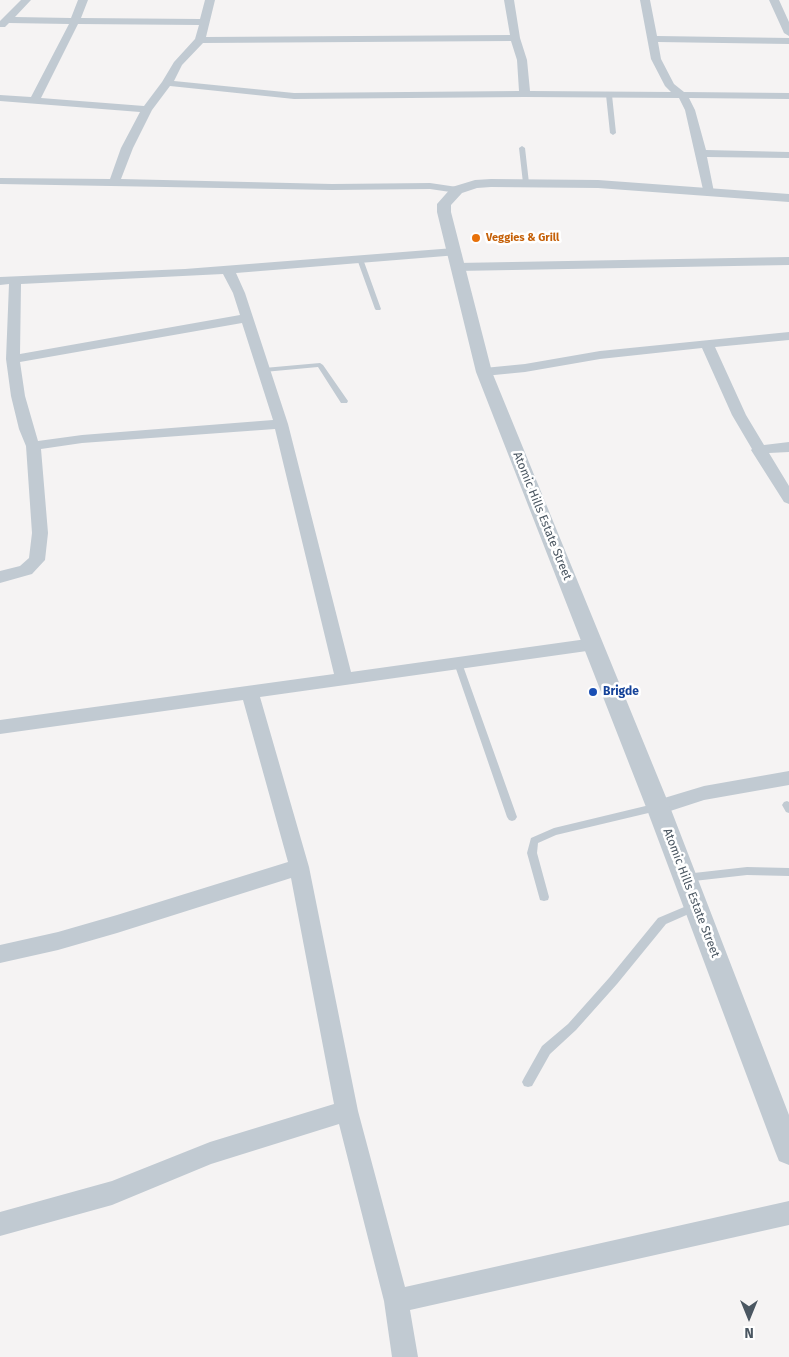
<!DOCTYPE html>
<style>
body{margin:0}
#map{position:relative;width:789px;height:1357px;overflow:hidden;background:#f5f3f3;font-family:"Fira Sans",sans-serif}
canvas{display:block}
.north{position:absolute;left:724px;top:1292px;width:50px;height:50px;-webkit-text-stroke:4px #fff;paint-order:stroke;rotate:180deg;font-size:14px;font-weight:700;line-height:20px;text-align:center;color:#4a5661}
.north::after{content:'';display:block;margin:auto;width:18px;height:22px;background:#4a5661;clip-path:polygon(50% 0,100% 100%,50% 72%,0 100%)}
</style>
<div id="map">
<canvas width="789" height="1357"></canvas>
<div class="north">N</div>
</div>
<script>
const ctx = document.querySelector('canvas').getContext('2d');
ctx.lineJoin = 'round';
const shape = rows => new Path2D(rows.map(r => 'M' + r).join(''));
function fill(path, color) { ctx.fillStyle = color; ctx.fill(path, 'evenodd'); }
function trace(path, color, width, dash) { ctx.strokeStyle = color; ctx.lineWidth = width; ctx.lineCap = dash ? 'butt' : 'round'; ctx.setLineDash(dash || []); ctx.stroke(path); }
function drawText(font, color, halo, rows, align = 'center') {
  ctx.font = font + ' "Fira Sans",sans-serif'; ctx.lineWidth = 5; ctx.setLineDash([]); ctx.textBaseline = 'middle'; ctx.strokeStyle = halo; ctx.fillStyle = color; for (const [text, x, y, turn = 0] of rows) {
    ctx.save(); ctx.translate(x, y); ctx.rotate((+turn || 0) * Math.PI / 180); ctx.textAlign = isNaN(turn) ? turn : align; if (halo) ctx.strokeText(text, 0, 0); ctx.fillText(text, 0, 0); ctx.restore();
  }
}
fill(shape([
 [609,93,612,95,616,133,613,135,610,133,606,95,609,93],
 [522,146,525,148,529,183,526,185,523,183,519,148,522,146],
 [360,257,363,259,381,309,380,310,376,310,375,309,357,259,360,257],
 [320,363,323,365,348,401,347,403,341,403,318,367,264,372,261,370,264,368,320,363],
 [458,660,462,663,517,817,515,820,512,821,509,820,507,817,454,663,458,660],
 [787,801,789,802,789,813,786,812,782,805,784,802,787,801],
 [658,803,661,804,663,807,661,810,556,835,538,843,537,853,549,897,548,900,544,901,540,900,527,853,531,838,554,828,658,803],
 [747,867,789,868,789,876,747,875,685,882,681,881,680,878,681,875,685,874,747,867],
 [696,902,700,903,701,906,700,909,666,924,617,984,576,1030,550,1054,532,1086,528,1087,524,1086,522,1082,524,1078,542,1046,568,1024,609,978,658,918,696,902]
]), '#c1cad2');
fill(shape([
 [21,0,31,0,15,17,71,18,78,0,88,0,81,18,200,19,205,0,215,0,206,37,510,35,504,0,514,0,520,38,527,60,530,91,671,92,665,86,651,59,640,0,650,0,657,36,789,38,789,44,658,42,661,59,674,84,684,92,789,93,789,99,689,98,695,110,706,150,789,152,789,158,707,157,714,192,708,196,704,194,685,110,679,98,525,97,294,99,170,86,152,110,133,148,121,179,332,184,430,183,457,187,463,190,457,193,430,189,332,190,0,184,0,178,110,179,121,148,140,112,0,101,0,95,31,97,69,24,9,23,5,27,0,27,0,21,21,0],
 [78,24,199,25,195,39,174,62,162,82,144,106,41,98,78,24],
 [511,41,517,60,519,91,294,93,174,81,182,65,203,43,511,41],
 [769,0,779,0,789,22,789,36,784,33,769,0],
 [454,248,460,252,458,255,236,273,245,293,288,424,351,672,594,638,600,640,603,644,600,648,594,650,260,697,309,867,358,1111,405,1287,789,1201,789,1225,410,1310,418,1357,392,1357,384,1301,339,1124,211,1164,112,1205,0,1236,0,1212,112,1181,210,1142,334,1104,291,878,117,933,58,950,0,963,0,945,58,932,117,915,288,862,243,700,0,734,0,720,334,674,275,429,82,443,41,449,48,533,45,560,32,574,0,583,0,571,20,566,29,558,32,533,26,446,19,429,11,396,6,359,9,284,0,285,0,277,185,269,454,248],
 [223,274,233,293,240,315,20,354,21,284,223,274],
 [242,323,273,420,82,435,38,441,25,396,20,362,242,323],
 [789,257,789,265,457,271,451,267,457,263,789,257],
 [789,332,789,340,715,347,746,415,764,445,789,442,789,452,769,453,789,486,789,504,784,502,751,450,752,449,732,415,702,348,600,359,525,372,484,376,477,372,484,368,525,364,600,351,789,332],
 [789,771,789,785,704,800,658,815,651,812,648,807,651,802,704,786,789,771]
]), '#c1cad2');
fill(shape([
 [491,179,598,180,789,194,789,202,598,188,491,187,477,188,462,193,451,205,451,212,492,372,670,807,789,1115,789,1165,779,1161,775,1151,646,807,476,372,437,212,437,204,452,187,475,180,491,179]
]), '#c1cad2');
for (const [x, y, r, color] of [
 [476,238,5,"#e8710a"],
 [593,692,5,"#1a4fb4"]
]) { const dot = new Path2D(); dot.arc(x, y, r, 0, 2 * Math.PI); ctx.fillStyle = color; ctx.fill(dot); trace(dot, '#fff', 2); }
drawText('bold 11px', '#c56008', '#fff', [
 ["Veggies & Grill",486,238]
], 'left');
drawText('12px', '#4a5661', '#fff', [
 ["Atomic Hills Estate Street",542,516,68],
 ["Atomic Hills Estate Street",691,893,69]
]);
drawText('bold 12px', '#164399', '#fff', [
 ["Brigde",603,692]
], 'left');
</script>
